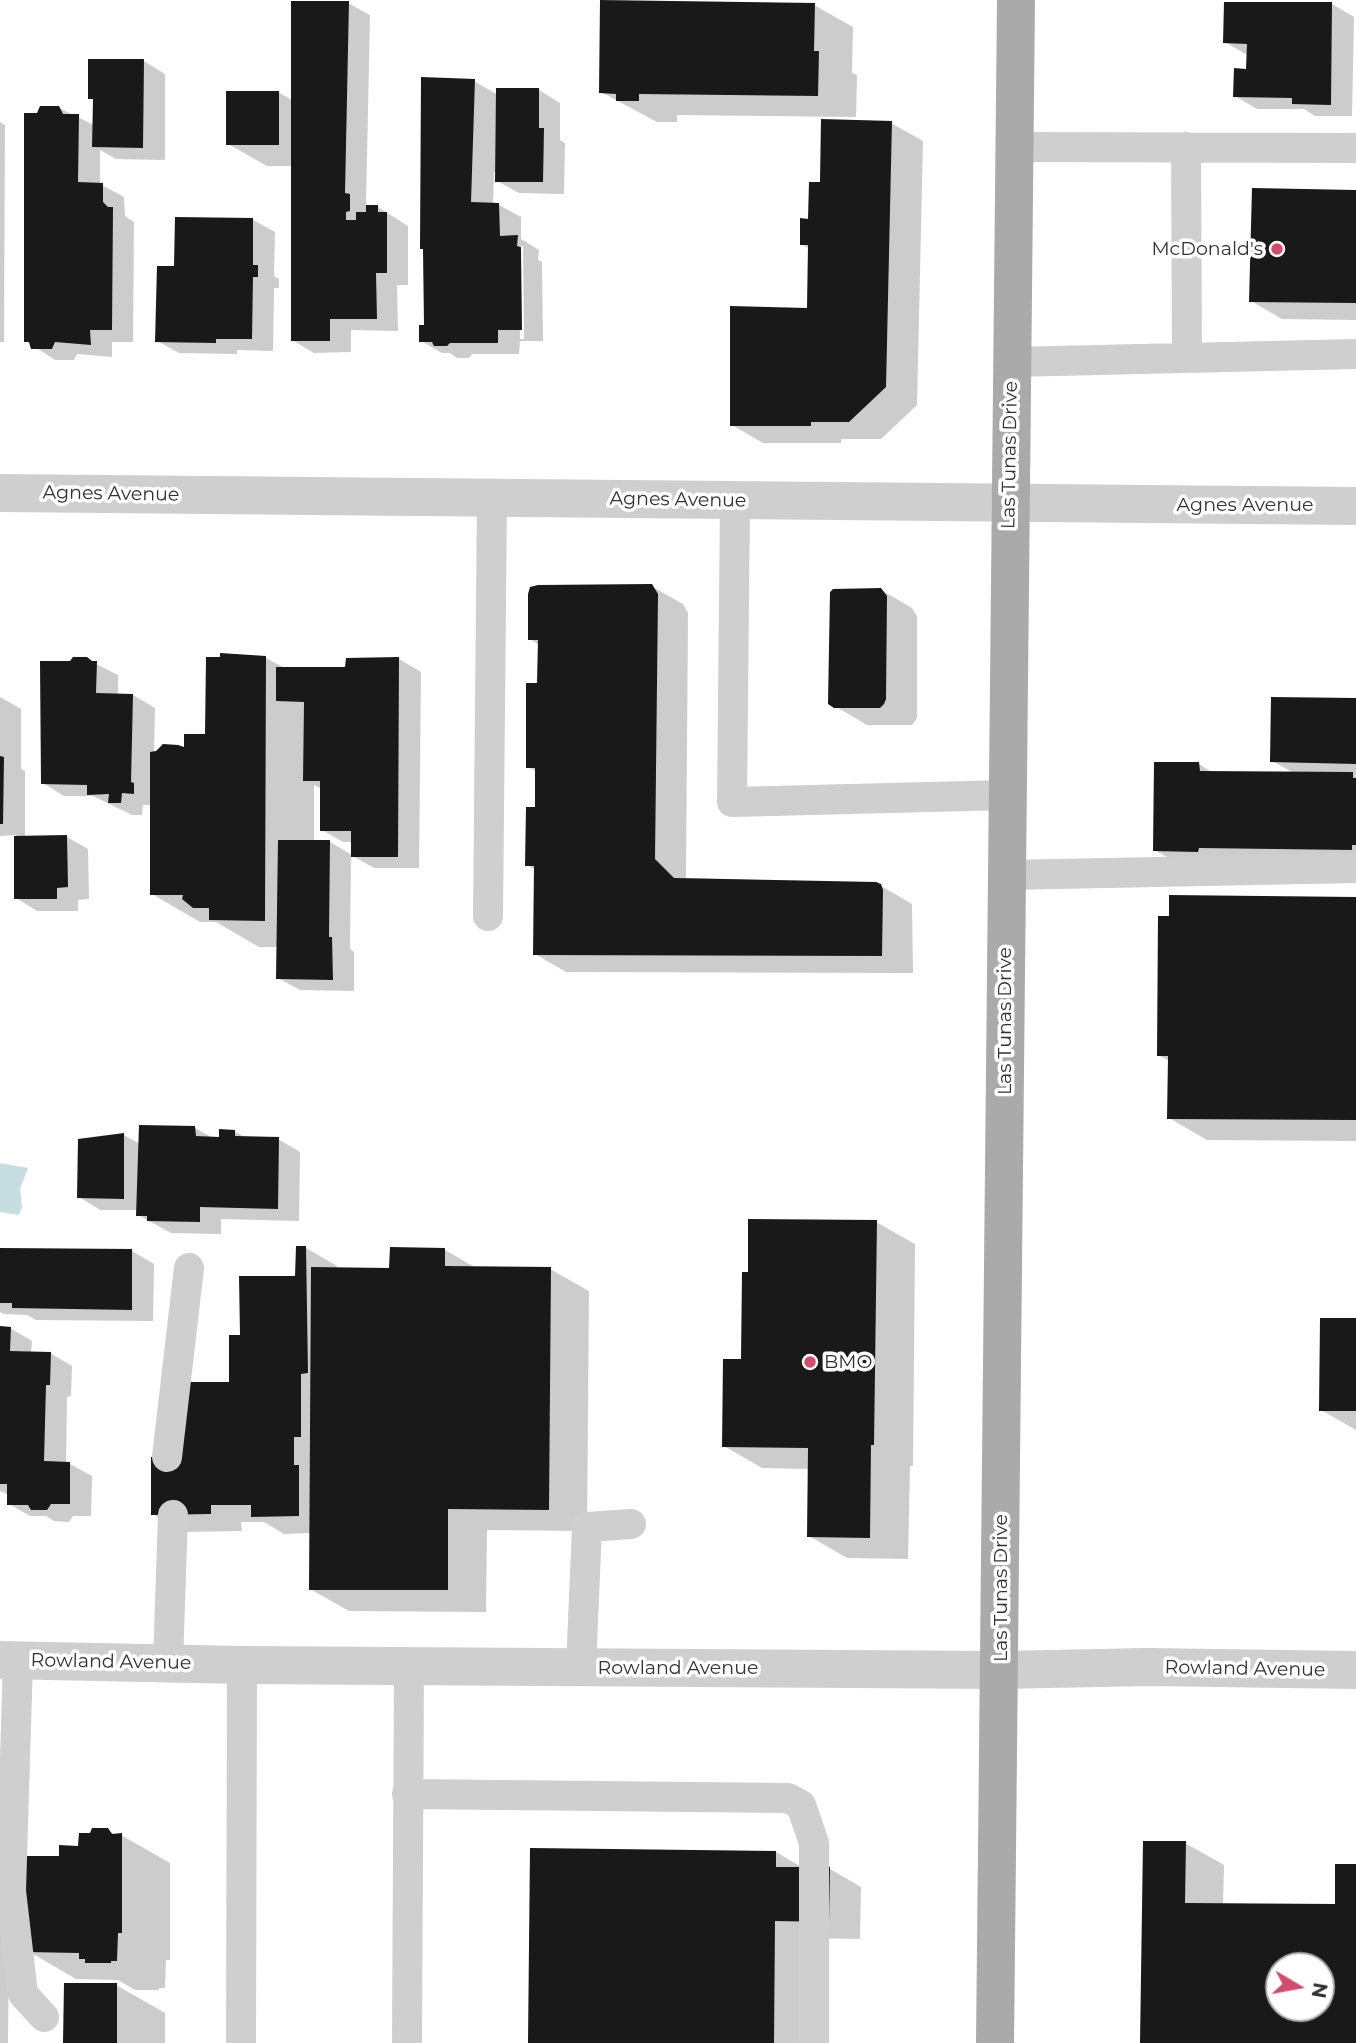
<!DOCTYPE html>
<style>
body{margin:0}
#map{position:relative;width:1356px;height:2043px;overflow:hidden;background:#fff;font-family:Montserrat,sans-serif}
canvas{display:block}
.north{position:absolute;left:1265px;top:1952px;width:70px;height:70px;box-sizing:border-box;background:#fff;border:2px solid #adadad;border-radius:50%;rotate:100deg;font-size:19px;font-weight:700;line-height:28px;text-align:center;color:#323232}
.north::after{content:'';display:block;margin:auto;width:24px;height:32px;background:#d14d70;clip-path:polygon(50% 0,100% 100%,50% 72%,0 100%)}
</style>
<div id="map">
<canvas width="1356" height="2043"></canvas>
<div class="north">N</div>
</div>
<script>
const ctx = document.querySelector('canvas').getContext('2d');
ctx.lineJoin = 'round';
function fill(path, color) { ctx.fillStyle = color; ctx.fill(path, 'evenodd'); }
const shape = rows => new Path2D(rows.map(r => 'M' + r).join(''));
function trace(path, color, width, dash) { ctx.strokeStyle = color; ctx.lineWidth = width; ctx.lineCap = dash ? 'butt' : 'round'; ctx.setLineDash(dash || []); ctx.stroke(path); }
function drawText(font, color, halo, rows, align = 'center') {
  ctx.font = font + ' Montserrat,sans-serif'; ctx.lineWidth = 7; ctx.setLineDash([]); ctx.textBaseline = 'middle'; ctx.strokeStyle = halo; ctx.fillStyle = color; for (const [text, x, y, turn = 0] of rows) {
    ctx.save(); ctx.translate(x, y); ctx.rotate((+turn || 0) * Math.PI / 180); ctx.textAlign = isNaN(turn) ? turn : align; if (halo) ctx.strokeText(text, 0, 0); ctx.fillText(text, 0, 0); ctx.restore();
  }
}
fill(shape([
 [0,1163,28,1168,20,1189,22,1207,19,1215,0,1212]
]), '#c7dde2');
fill(shape([
 [348,3,370,15,366,205,378,207,408,226,408,285,397,285,398,331,351,330,351,352,314,353,292,340,292,166,267,166,228,144,278,92,292,100],
 [1332,4,1354,17,1352,116,1315,116,1304,109,1257,109,1235,96,1248,71,1247,55,1225,42],
 [814,5,853,27,852,73,857,75,856,117,677,115,677,122,657,122,601,92],
 [144,61,165,74,165,160,116,159,100,150,100,184,124,197,125,216,134,222,133,342,112,342,112,357,77,354,74,360,55,360,26,341,38,115,59,108,94,125,95,100,90,97],
 [474,81,498,95,539,90,560,103,560,140,565,143,564,194,519,193,497,181,497,172,494,172,493,204,499,205,521,217,521,239,539,250,538,260,542,262,543,341,520,341,519,354,472,354,469,358,457,358,450,353,442,353,421,341,426,327],
 [519,246,523,246,524,339,520,339],
 [0,122,5,125,4,342,0,342,0,345],
 [891,123,923,141,917,405,881,439,841,439,841,443,763,443,732,425,809,310,810,249,801,244,821,184],
 [1356,192,1356,320,1282,319,1251,301],
 [253,220,275,232,274,276,279,279,279,288,274,288,273,351,237,350,237,354,179,353,157,341,176,268],
 [651,586,683,604,688,613,686,878,876,883,912,904,913,973,566,972,535,954,536,870,527,865,537,808,537,772,528,767,539,685,539,645,530,639],
 [881,590,912,608,917,616,917,718,912,725,867,725,835,706],
 [266,658,285,668,346,669,347,659,399,659,421,672,419,868,374,868,351,855,350,949,354,952,354,991,300,990,278,978,278,947,259,947,216,922,200,922,152,894,152,805,143,805,142,815,132,815,93,796,64,796,43,783,94,663,118,675,118,695,133,695,155,708,154,753,185,750,206,736],
 [314,785,322,789,322,830,343,842,353,842,352,855,330,842,314,842],
 [0,697,21,709,21,769,25,771,25,837,67,837,88,849,89,899,78,900,78,911,37,911,16,898,16,835,0,836],
 [1356,700,1356,871,1194,873,1155,850,1199,764,1213,773,1294,773,1272,761],
 [1356,899,1356,1141,1207,1140,1169,1118,1170,1061,1158,1055],
 [195,1128,213,1138,221,1138,234,1131,246,1138,278,1139,300,1152,299,1221,221,1219,221,1234,171,1233,138,1215,138,1210,100,1210,79,1197,80,1140,124,1135,140,1144],
 [876,1222,915,1244,913,1466,910,1466,908,1559,847,1558,809,1536,809,1469,762,1468,724,1446,743,1361],
 [306,1248,337,1266,337,1269,391,1270,445,1250,476,1268,550,1269,589,1291,587,1531,487,1530,486,1612,349,1611,310,1589,311,1533,284,1534,264,1522,241,1522,242,1531,184,1532,153,1514,231,1384,242,1337,297,1277],
 [0,1250,132,1251,154,1264,153,1321,36,1320,27,1315,4,1314,0,1312],
 [1356,1320,1356,1430,1321,1410],
 [0,1328,10,1328,32,1341,31,1353,50,1353,72,1366,71,1396,67,1397,66,1464,70,1464,92,1476,91,1516,73,1516,69,1522,54,1521,46,1516,30,1516,9,1504,9,1495,0,1491],
 [107,1830,116,1835,121,1835,170,1863,170,1960,166,1960,165,1988,159,1988,159,1990,135,1990,118,1980,76,1979,28,1951,60,1858,80,1847,91,1835],
 [0,1842,10,1847,8,2043,0,2043],
 [1185,1843,1224,1865,1223,1905,1337,1906,1356,1866,1356,2043,1142,2043],
 [1279,1966,1321,1966,1321,2008,1279,2008],
 [776,1852,805,1869,830,1869,861,1887,860,1939,806,1938,805,2043,529,2043],
 [116,1985,165,2013,165,2043,65,2043]
]), '#0003');
fill(shape([
 [600,0,815,3,814,51,819,51,818,96,639,94,639,101,616,101,616,94,599,93],
 [291,1,349,1,345,193,350,194,350,211,346,212,346,220,356,220,356,212,366,212,366,205,378,205,378,212,387,212,387,273,376,273,377,319,330,319,330,341,291,341],
 [1224,2,1332,2,1331,105,1292,104,1292,98,1233,97,1234,68,1246,69,1247,44,1223,43],
 [88,59,144,59,143,148,92,147,93,99,88,99],
 [421,77,475,79,471,202,499,203,500,236,518,235,517,246,521,247,522,330,498,330,498,343,450,343,447,346,434,346,432,342,419,342,419,325,424,325,423,249,420,249],
 [496,88,539,88,539,128,544,128,543,182,495,182],
 [226,91,279,91,279,145,226,145],
 [40,106,59,106,63,114,79,114,78,182,103,183,103,202,108,207,113,207,112,330,90,330,91,345,55,342,52,349,31,349,29,342,24,342,24,113,37,113],
 [821,119,892,121,886,387,849,422,811,422,811,426,730,426,730,306,807,308,808,245,800,245,800,218,808,219,809,182,820,182],
 [1252,188,1356,190,1356,303,1249,302],
 [175,217,253,218,253,265,258,265,258,277,253,277,252,339,216,339,216,343,155,342,157,266,174,266],
 [652,584,658,594,655,859,674,878,876,882,881,884,883,890,882,956,533,955,534,866,525,866,526,807,535,807,535,768,526,768,526,683,537,683,538,640,528,640,528,594,530,587,538,585],
 [881,588,887,596,886,699,884,704,880,708,834,708,828,704,830,592,833,589],
 [220,653,266,656,265,921,209,920,209,908,193,908,182,899,183,895,150,895,150,752,156,751,163,744,178,745,184,747,184,734,205,734,206,657,220,657],
 [73,657,87,657,92,661,97,661,96,693,133,694,131,782,134,783,134,794,122,793,121,803,108,803,109,794,87,795,87,785,41,784,40,661,70,661],
 [399,657,398,857,351,857,351,831,320,831,320,781,303,781,304,702,276,701,276,667,345,667,346,658],
 [1271,697,1356,698,1356,764,1270,762],
 [0,756,4,757,3,824,0,824],
 [1154,762,1199,762,1200,771,1353,772,1353,778,1356,778,1356,845,1352,845,1352,850,1199,848,1198,852,1153,851],
 [67,835,68,887,57,888,57,899,14,899,14,836],
 [278,840,330,840,329,937,332,937,333,980,276,979],
 [1169,895,1356,897,1356,1120,1167,1119,1168,1056,1157,1056,1158,916,1169,916],
 [139,1125,195,1126,196,1136,219,1137,219,1129,235,1130,235,1136,279,1137,278,1209,200,1207,200,1222,147,1221,147,1216,136,1216],
 [124,1133,124,1199,77,1198,78,1139],
 [748,1219,877,1220,874,1445,871,1445,870,1538,807,1537,808,1448,722,1447,723,1359,741,1359,742,1272,748,1272],
 [296,1246,306,1246,308,1373,301,1374,301,1437,294,1437,294,1465,299,1465,299,1516,251,1517,251,1505,211,1505,211,1514,151,1515,151,1457,167,1457,179,1382,229,1382,229,1335,240,1335,239,1276,295,1276],
 [390,1247,445,1248,445,1266,551,1267,549,1510,448,1509,448,1590,309,1590,311,1267,389,1268],
 [0,1248,132,1249,132,1310,12,1308,12,1303,0,1303],
 [1320,1318,1356,1318,1356,1411,1319,1411],
 [0,1326,11,1327,10,1351,51,1352,50,1385,46,1385,44,1461,70,1462,70,1504,51,1504,47,1510,31,1510,28,1505,7,1505,7,1484,0,1484],
 [92,1828,108,1828,112,1834,122,1833,122,1933,118,1933,117,1961,111,1961,111,1963,85,1963,85,1959,79,1959,79,1953,26,1952,26,1856,59,1856,59,1845,78,1846,79,1833,90,1833],
 [1143,1841,1186,1841,1185,1903,1335,1904,1335,1864,1356,1864,1356,2043,1140,2043],
 [1279,1966,1321,1966,1321,2008,1279,2008],
 [530,1848,776,1851,776,1867,830,1867,829,1922,775,1921,774,2043,528,2043],
 [64,1983,117,1983,117,2043,63,2043]
]), '#191919');
trace(shape([
 [1013,147,1356,148],
 [1186,147,1187,358],
 [1011,362,1356,354],
 [735,501,732,802,1007,795],
 [1006,875,1356,868],
 [488,916,492,498],
 [167,1457,189,1268],
 [18,1660,11,1891,23,1994,44,2017],
 [168,1663,173,1515],
 [581,1668,587,1527,631,1524],
 [407,1794,788,1798,801,1805,814,1843,814,2043],
 [241,2043,242,1665],
 [407,2043,409,1665]
]), '#cfcfcf', 30);
trace(shape([
 [0,493,1356,506],
 [0,1660,242,1665,1000,1670,1147,1667,1356,1670]
]), '#cfcfcf', 38);
trace(shape([
 [995,2043,1016,0]
]), '#aaa', 38);
for (const [x, y, r, color] of [
 [1277,249,7,"#d14d70"],
 [810,1362,7,"#d14d70"]
]) { const dot = new Path2D(); dot.arc(x, y, r, 0, 2 * Math.PI); ctx.fillStyle = color; ctx.fill(dot); trace(dot, '#fff', 2.5); }
drawText('19px', '#323232', '#fff', [
 ["McDonald's",1263,249],
 ["BMO",824,1362,"left"]
], 'right');
drawText('19px', '#323232', '#fff', [
 ["Las Tunas Drive",1010,455,-89],
 ["Agnes Avenue",111,494,1],
 ["Agnes Avenue",678,500,1],
 ["Agnes Avenue",1245,505],
 ["Las Tunas Drive",1005,1021,-90],
 ["Las Tunas Drive",1001,1588,-90],
 ["Rowland Avenue",111,1662,1],
 ["Rowland Avenue",678,1668],
 ["Rowland Avenue",1245,1669,1]
]);
</script>
